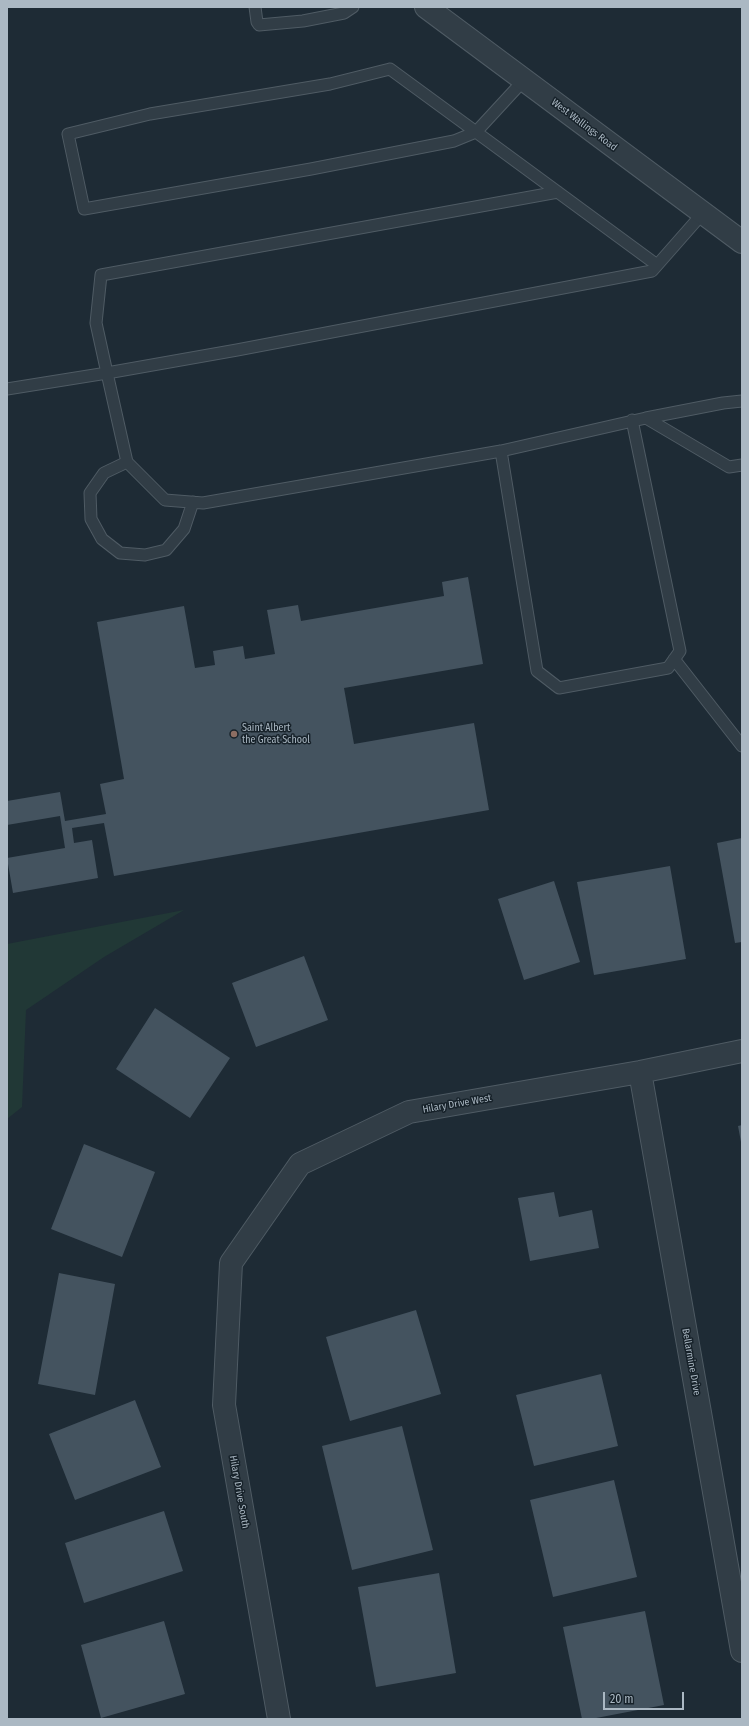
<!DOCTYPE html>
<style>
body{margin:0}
#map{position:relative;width:749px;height:1726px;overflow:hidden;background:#1e2b35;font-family:"Fira Sans Condensed",sans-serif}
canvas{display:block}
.frame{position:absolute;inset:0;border:8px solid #abb8c3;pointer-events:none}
.scale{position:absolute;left:603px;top:1692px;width:81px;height:18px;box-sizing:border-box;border:2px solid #abb8c3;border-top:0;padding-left:5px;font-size:12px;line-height:14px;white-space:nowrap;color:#abb8c3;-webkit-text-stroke:3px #17222a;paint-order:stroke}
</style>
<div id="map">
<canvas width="749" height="1726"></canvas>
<div class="frame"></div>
<div class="scale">20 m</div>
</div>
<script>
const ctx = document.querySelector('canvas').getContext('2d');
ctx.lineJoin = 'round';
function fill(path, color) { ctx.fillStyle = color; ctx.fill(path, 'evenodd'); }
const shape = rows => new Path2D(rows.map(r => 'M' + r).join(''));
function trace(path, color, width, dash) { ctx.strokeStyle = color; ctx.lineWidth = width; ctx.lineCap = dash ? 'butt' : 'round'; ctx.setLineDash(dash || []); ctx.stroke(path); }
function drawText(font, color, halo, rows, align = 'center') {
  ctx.font = font + ' "Fira Sans Condensed",sans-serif'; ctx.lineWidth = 3; ctx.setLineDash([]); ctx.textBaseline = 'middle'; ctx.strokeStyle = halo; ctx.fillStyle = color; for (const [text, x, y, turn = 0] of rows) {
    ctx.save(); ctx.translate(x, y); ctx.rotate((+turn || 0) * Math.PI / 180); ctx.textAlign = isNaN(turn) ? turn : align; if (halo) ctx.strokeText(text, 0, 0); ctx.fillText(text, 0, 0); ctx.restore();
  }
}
fill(shape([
 [184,910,104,957,26,1010,22,1107,7,1119,7,944]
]), '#213836');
fill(shape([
 [468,577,483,664,344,688,354,744,474,723,489,810,114,876,104,823,72,828,74,843,92,840,98,878,13,893,7,858,65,848,60,816,7,825,7,801,60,792,65,821,106,814,100,784,124,779,97,622,184,606,195,668,215,665,213,651,243,646,245,659,275,654,267,610,298,605,301,621,444,596,442,582],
 [742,838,742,942,735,943,717,843],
 [670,866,686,959,594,975,577,882],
 [554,881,580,962,524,980,498,899],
 [304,956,328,1020,256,1047,232,983],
 [155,1008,230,1058,190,1118,116,1069],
 [742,1125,742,1142,741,1142,738,1126],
 [84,1144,155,1172,122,1257,51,1229],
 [554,1192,559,1217,592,1210,599,1248,530,1261,518,1198],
 [59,1273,115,1284,95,1395,38,1384],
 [416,1310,441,1394,350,1421,326,1337],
 [601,1374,618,1446,534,1466,516,1395],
 [135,1400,161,1467,75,1500,49,1434],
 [402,1426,433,1550,352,1570,322,1446],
 [614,1480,637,1577,553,1597,530,1500],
 [164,1511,183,1571,84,1603,65,1543],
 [439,1573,456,1673,376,1687,358,1587],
 [645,1611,664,1705,591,1719,582,1719,563,1627],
 [164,1621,185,1694,101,1718,81,1645]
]), '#44535f');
const service = shape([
 [255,7,257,22,259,25,303,21,344,13,353,7],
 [390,69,476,132,454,141,311,169,84,209,68,134,150,114,330,84,390,69],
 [524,80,476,132,657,265],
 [703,213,652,271,237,350,107,373,127,462,165,500,203,503,501,451,646,418,729,467,742,465],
 [7,389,107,373,96,323,101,275,558,192],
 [646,418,723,403,742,401],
 [501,451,537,671,559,688,668,668,680,651,632,420],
 [127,462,104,473,90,493,91,519,102,539,120,553,145,555,166,550,184,529,193,502],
 [674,659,742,746]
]);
const minor = shape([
 [640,1072,742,1651],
 [279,1719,224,1405,231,1263,300,1164,409,1112,640,1072,742,1051]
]);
const tertiary = shape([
 [426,7,742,242]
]);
trace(service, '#4f5b64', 13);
trace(minor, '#4f5b64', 24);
trace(tertiary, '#4f5b64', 24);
trace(service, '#313d46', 11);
trace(minor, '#313d46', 22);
trace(tertiary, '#313d46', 22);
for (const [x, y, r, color] of [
 [234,734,4,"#8d6e63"]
]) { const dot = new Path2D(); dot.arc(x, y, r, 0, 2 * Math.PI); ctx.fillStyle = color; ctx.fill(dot); trace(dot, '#17222a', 1.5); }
drawText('10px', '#abb8c3', '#17222a', [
 ["West Wallings Road",584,125,37],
 ["Hilary Drive West",457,1104,-10],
 ["Bellarmine Drive",691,1362,80],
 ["Hilary Drive South",239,1492,80]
]);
drawText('10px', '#abb8c3', '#17222a', [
 ["Saint Albert",242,728],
 ["the Great School",242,740]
], 'left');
</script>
